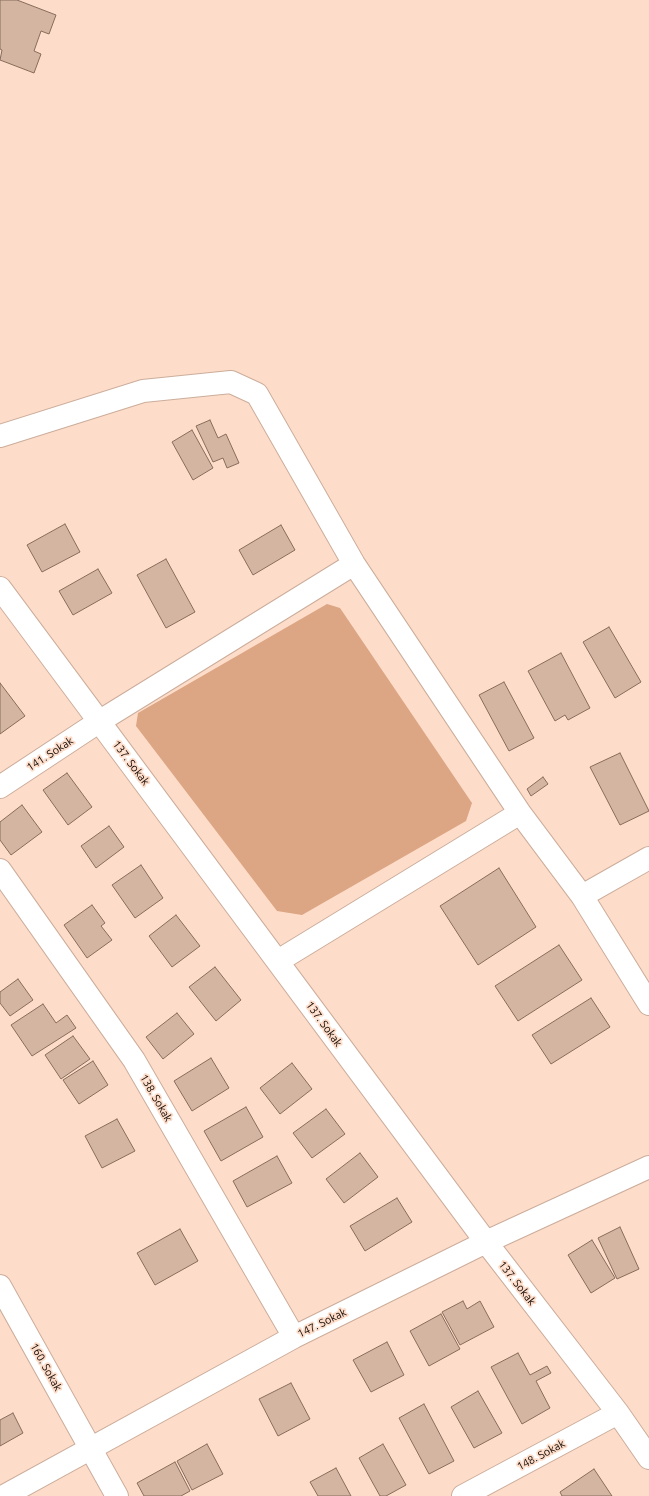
<!DOCTYPE html>
<style>
body{margin:0}
canvas{display:block;background:#fdddca}
</style>
<canvas width="649" height="1496"></canvas>
<script>
const ctx = document.querySelector('canvas').getContext('2d');
ctx.lineJoin = 'round';
function fill(path, color) { ctx.fillStyle = color; ctx.fill(path, 'evenodd'); }
const shape = rows => new Path2D(rows.map(r => 'M' + r).join(''));
function trace(path, color, width, dash) { ctx.strokeStyle = color; ctx.lineWidth = width; ctx.lineCap = dash ? 'butt' : 'round'; ctx.setLineDash(dash || []); ctx.stroke(path); }
function drawText(font, color, halo, rows, align = 'center') {
  ctx.font = font + ' Ubuntu,sans-serif'; ctx.lineWidth = 3.5; ctx.setLineDash([]); ctx.textBaseline = 'middle'; ctx.strokeStyle = halo; ctx.fillStyle = color; for (const [text, x, y, turn = 0] of rows) {
    ctx.save(); ctx.translate(x, y); ctx.rotate((+turn || 0) * Math.PI / 180); ctx.textAlign = isNaN(turn) ? turn : align; if (halo) ctx.strokeText(text, 0, 0); ctx.fillText(text, 0, 0); ctx.restore();
  }
}
fill(shape([
 [327,604,340,608,472,803,466,821,302,915,277,911,136,726,138,713]
]), '#dca583');
const building = shape([
 [0,0,17,0,56,15,49,34,41,31,34,51,41,54,34,73,0,60,2,50,0,49,0,0],
 [210,420,218,438,226,434,239,463,227,468,223,458,213,462,196,426,210,420],
 [192,430,213,468,193,480,172,442,192,430],
 [65,524,80,552,42,572,27,545,65,524],
 [281,525,295,550,253,575,239,550,281,525],
 [166,559,195,612,166,628,137,575,166,559],
 [98,569,112,593,73,615,59,591,98,569],
 [609,627,641,682,615,698,583,642,609,627],
 [561,653,590,708,568,720,565,715,555,721,528,671,561,653],
 [504,682,534,738,509,751,479,695,504,682],
 [0,683,25,716,0,734,0,683],
 [620,753,649,811,620,825,590,767,620,753],
 [67,773,92,807,68,825,43,790,67,773],
 [543,777,548,784,531,796,527,789,543,777],
 [22,805,42,832,11,855,0,840,0,822,22,805],
 [109,826,124,847,96,868,81,846,109,826],
 [141,865,163,898,135,918,112,885,141,865],
 [499,868,536,927,478,965,440,906,499,868],
 [92,905,105,923,101,926,112,940,87,958,64,925,92,905],
 [176,915,200,946,172,967,149,936,176,915],
 [559,945,582,980,518,1021,495,986,559,945],
 [215,967,241,1000,216,1021,189,987,215,967],
 [18,979,33,1000,10,1016,0,1003,0,992,18,979],
 [591,998,610,1027,551,1064,532,1035,591,998],
 [43,1004,56,1023,67,1015,76,1028,32,1056,11,1025,43,1004],
 [177,1013,194,1034,163,1059,146,1037,177,1013],
 [73,1036,90,1059,61,1079,45,1055,73,1036],
 [211,1058,229,1088,192,1111,174,1081,211,1058],
 [93,1061,108,1085,79,1104,63,1080,93,1061],
 [292,1063,312,1089,280,1114,260,1088,292,1063],
 [246,1107,263,1137,221,1161,204,1131,246,1107],
 [326,1109,345,1134,312,1158,293,1133,326,1109],
 [117,1119,135,1151,102,1168,85,1136,117,1119],
 [360,1153,378,1177,344,1203,326,1179,360,1153],
 [277,1156,292,1183,247,1207,233,1181,277,1156],
 [397,1198,412,1222,365,1251,350,1226,397,1198],
 [620,1227,639,1269,617,1279,598,1238,620,1227],
 [180,1229,198,1261,155,1285,137,1253,180,1229],
 [592,1240,615,1278,591,1293,568,1255,592,1240],
 [463,1301,467,1309,480,1301,494,1327,460,1345,442,1312,463,1301],
 [441,1314,460,1349,429,1366,410,1331,441,1314],
 [387,1342,404,1375,371,1392,353,1360,387,1342],
 [518,1353,530,1375,547,1366,551,1373,536,1381,550,1408,522,1424,491,1367,518,1353],
 [291,1383,310,1419,278,1436,259,1399,291,1383],
 [478,1391,502,1433,474,1448,451,1407,478,1391],
 [424,1404,454,1461,429,1474,399,1418,424,1404],
 [13,1413,23,1433,0,1446,0,1420,13,1413],
 [207,1444,223,1474,192,1490,177,1461,207,1444],
 [383,1444,406,1485,386,1496,380,1496,359,1458,383,1444],
 [175,1462,190,1491,181,1496,144,1496,137,1483,175,1462],
 [336,1468,351,1496,318,1496,310,1482,336,1468],
 [594,1469,612,1496,562,1496,560,1492,594,1469]
]);
fill(building, '#d4b5a2');
trace(building, '#886c5b', 1);
const street = shape([
 [0,436,143,391,231,382,257,394,354,564,520,813,582,896],
 [0,588,486,1242,618,1413,649,1458],
 [0,787,100,721,354,564],
 [649,858,582,896,649,1004],
 [0,870,134,1060,294,1337],
 [278,961,520,813],
 [0,1286,117,1496],
 [4,1496,294,1337,486,1242,649,1167],
 [463,1496,618,1413]
]);
trace(street, '#ccad9b', 24);
trace(street, '#fff', 22);
drawText('11px', '#130904', '#fdddca', [
 ["141. Sokak",50,754,-33],
 ["137. Sokak",131,763,53],
 ["137. Sokak",324,1024,54],
 ["138. Sokak",156,1098,60],
 ["137. Sokak",517,1283,52],
 ["147. Sokak",322,1323,-26],
 ["160. Sokak",46,1367,61],
 ["148. Sokak",541,1455,-28]
]);
</script>
